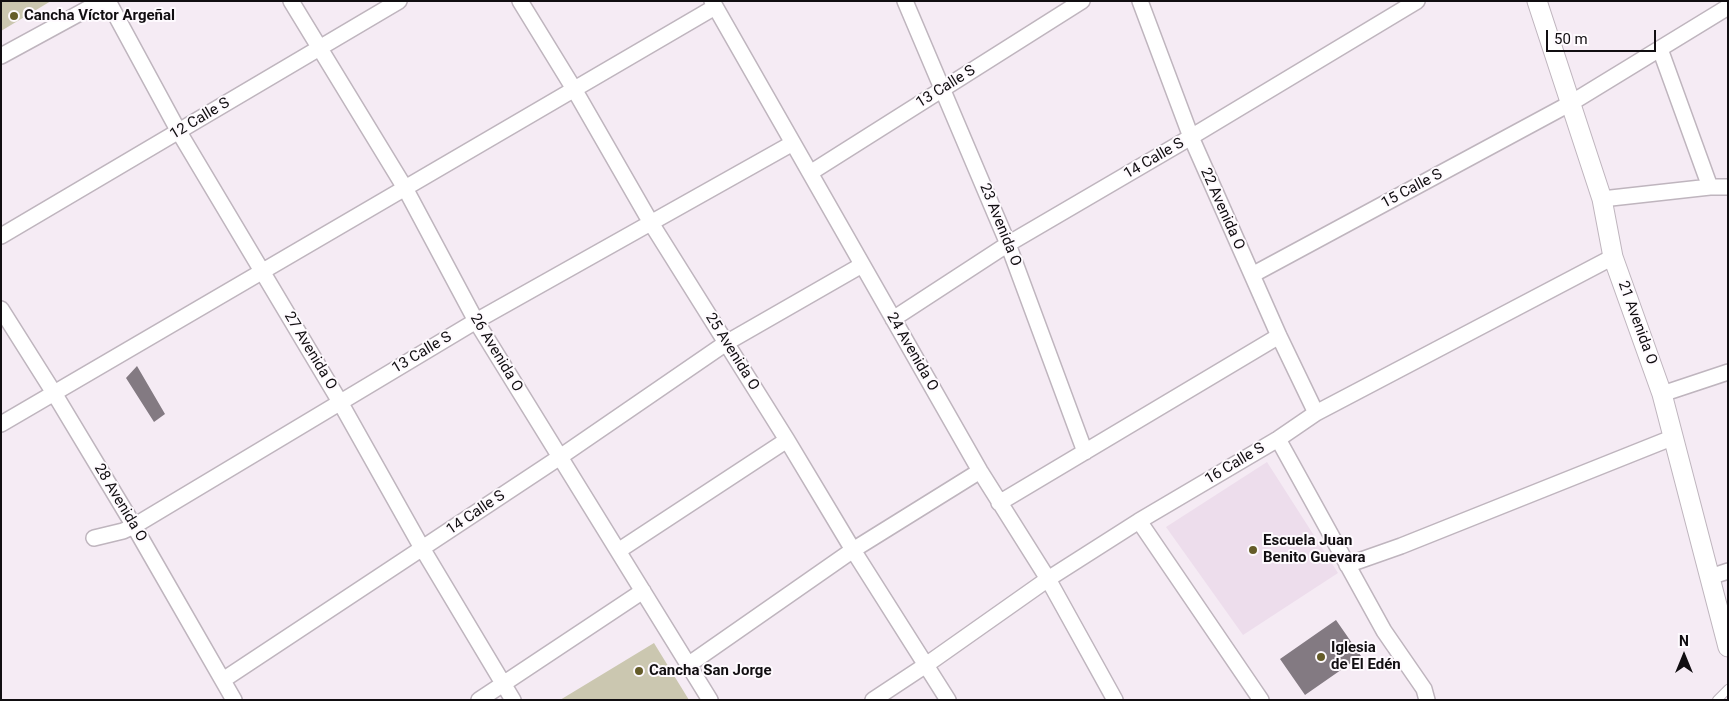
<!DOCTYPE html>
<meta charset="utf-8">
<style>
body{margin:0}
#map{position:relative;width:1729px;height:701px;overflow:hidden;background:#f5ebf4;font-family:Roboto,sans-serif}
canvas{display:block}
.frame{position:absolute;inset:0;border:2px solid #110e11;pointer-events:none}
.north{position:absolute;left:1659px;top:631px;width:50px;height:50px;-webkit-text-stroke:4px #fefafe;paint-order:stroke;rotate:0deg;font-size:14px;font-weight:700;line-height:20px;text-align:center;color:#110e11}
.north::after{content:'';display:block;margin:auto;width:18px;height:22px;background:#110e11;clip-path:polygon(50% 0,100% 100%,50% 72%,0 100%)}
.scale{position:absolute;left:1546px;top:30px;width:110px;height:22px;box-sizing:border-box;border:2px solid #110e11;border-top:0;padding-left:6px;font-size:15px;line-height:18px;white-space:nowrap;color:#110e11;-webkit-text-stroke:4px #fefafe;paint-order:stroke}
</style>
<div id="map">
<canvas width="1729" height="701"></canvas>
<div class="frame"></div>
<div class="north">N</div>
<div class="scale">50 m</div>
</div>
<script>
const ctx = document.querySelector('canvas').getContext('2d');
ctx.lineJoin = 'round';
function fill(path, color) { ctx.fillStyle = color; ctx.fill(path, 'evenodd'); }
const shape = rows => new Path2D(rows.map(r => 'M' + r).join(''));
function trace(path, color, width, dash) { ctx.strokeStyle = color; ctx.lineWidth = width; ctx.lineCap = dash ? 'butt' : 'round'; ctx.setLineDash(dash || []); ctx.stroke(path); }
function drawText(font, color, halo, rows, align = 'center') {
  ctx.font = font + ' Roboto,sans-serif'; ctx.lineWidth = 4; ctx.setLineDash([]); ctx.textBaseline = 'middle'; ctx.strokeStyle = halo; ctx.fillStyle = color; for (const [text, x, y, turn = 0] of rows) {
    ctx.save(); ctx.translate(x, y); ctx.rotate((+turn || 0) * Math.PI / 180); ctx.textAlign = isNaN(turn) ? turn : align; if (halo) ctx.strokeText(text, 0, 0); ctx.fillText(text, 0, 0); ctx.restore();
  }
}
fill(shape([
 [1267,462,1338,573,1243,635,1166,527]
]), '#edddec');
fill(shape([
 [1,1,51,1,1,31],
 [654,643,689,700,560,700]
]), '#cbc7b0');
fill(shape([
 [137,366,165,414,154,422,126,378],
 [1336,620,1361,656,1305,695,1280,659]
]), '#837a82');
const service = shape([
 [1717,700,1728,689]
]);
const minor = shape([
 [108,1,179,132,340,402,422,548,513,700],
 [291,1,405,188,476,321,710,700],
 [520,1,574,89,651,223,787,440,853,550,948,700],
 [712,1,980,471,1048,579,1115,700],
 [905,1,1008,244,1085,452],
 [1140,1,1191,137,1279,336,1316,413],
 [1660,49,1710,187],
 [1,56,102,1],
 [810,173,1082,1],
 [1602,199,1710,187,1728,187],
 [1,236,399,1],
 [1252,275,1571,103,1728,7],
 [1,309,54,393,134,526,234,700],
 [893,319,1008,244,1191,137,1417,1],
 [1662,394,1728,372],
 [1,424,715,7],
 [1278,439,1384,631,1424,689,1427,700],
 [999,503,1279,336],
 [1139,521,1261,700],
 [94,538,123,531,134,526,476,321,793,143],
 [618,551,787,440],
 [1347,565,1401,546,1674,437],
 [1710,577,1728,571],
 [688,665,853,550,980,471],
 [223,680,560,457,726,343,862,265],
 [479,700,643,591],
 [873,700,926,665,1048,579,1139,521,1278,439,1316,413,1613,257]
]);
const tertiary = shape([
 [1537,1,1602,199,1613,257,1662,394,1728,647]
]);
trace(service, '#bfb5be', 10);
trace(minor, '#bfb5be', 18);
trace(tertiary, '#bfb5be', 21);
trace(service, '#fff', 8);
trace(minor, '#fff', 15);
trace(tertiary, '#fff', 19);
for (const [x, y, r, color] of [
 [14,16,5,"#655c29"],
 [1253,550,5,"#655c29"],
 [1321,657,5,"#655c29"],
 [639,671,5,"#655c29"]
]) { const dot = new Path2D(); dot.arc(x, y, r, 0, 2 * Math.PI); ctx.fillStyle = color; ctx.fill(dot); trace(dot, '#fefafe', 2); }
drawText('bold 15px', '#110e11', '#fefafe', [
 ["Cancha Víctor Argeñal",24,16],
 ["Escuela Juan",1263,541],
 ["Benito Guevara",1263,558],
 ["Iglesia",1331,648],
 ["de El Edén",1331,665],
 ["Cancha San Jorge",649,671]
], 'left');
drawText('15px', '#110e11', '#fefafe', [
 ["13 Calle S",946,87,-32],
 ["12 Calle S",200,119,-31],
 ["14 Calle S",1154,159,-30],
 ["15 Calle S",1412,189,-28],
 ["22 Avenida O",1222,209,66],
 ["23 Avenida O",1000,225,68],
 ["21 Avenida O",1637,323,70],
 ["27 Avenida O",310,351,59],
 ["25 Avenida O",732,352,58],
 ["24 Avenida O",912,352,60],
 ["13 Calle S",422,353,-31],
 ["26 Avenida O",496,353,59],
 ["16 Calle S",1235,464,-31],
 ["28 Avenida O",120,503,59],
 ["14 Calle S",476,513,-34]
]);
</script>
